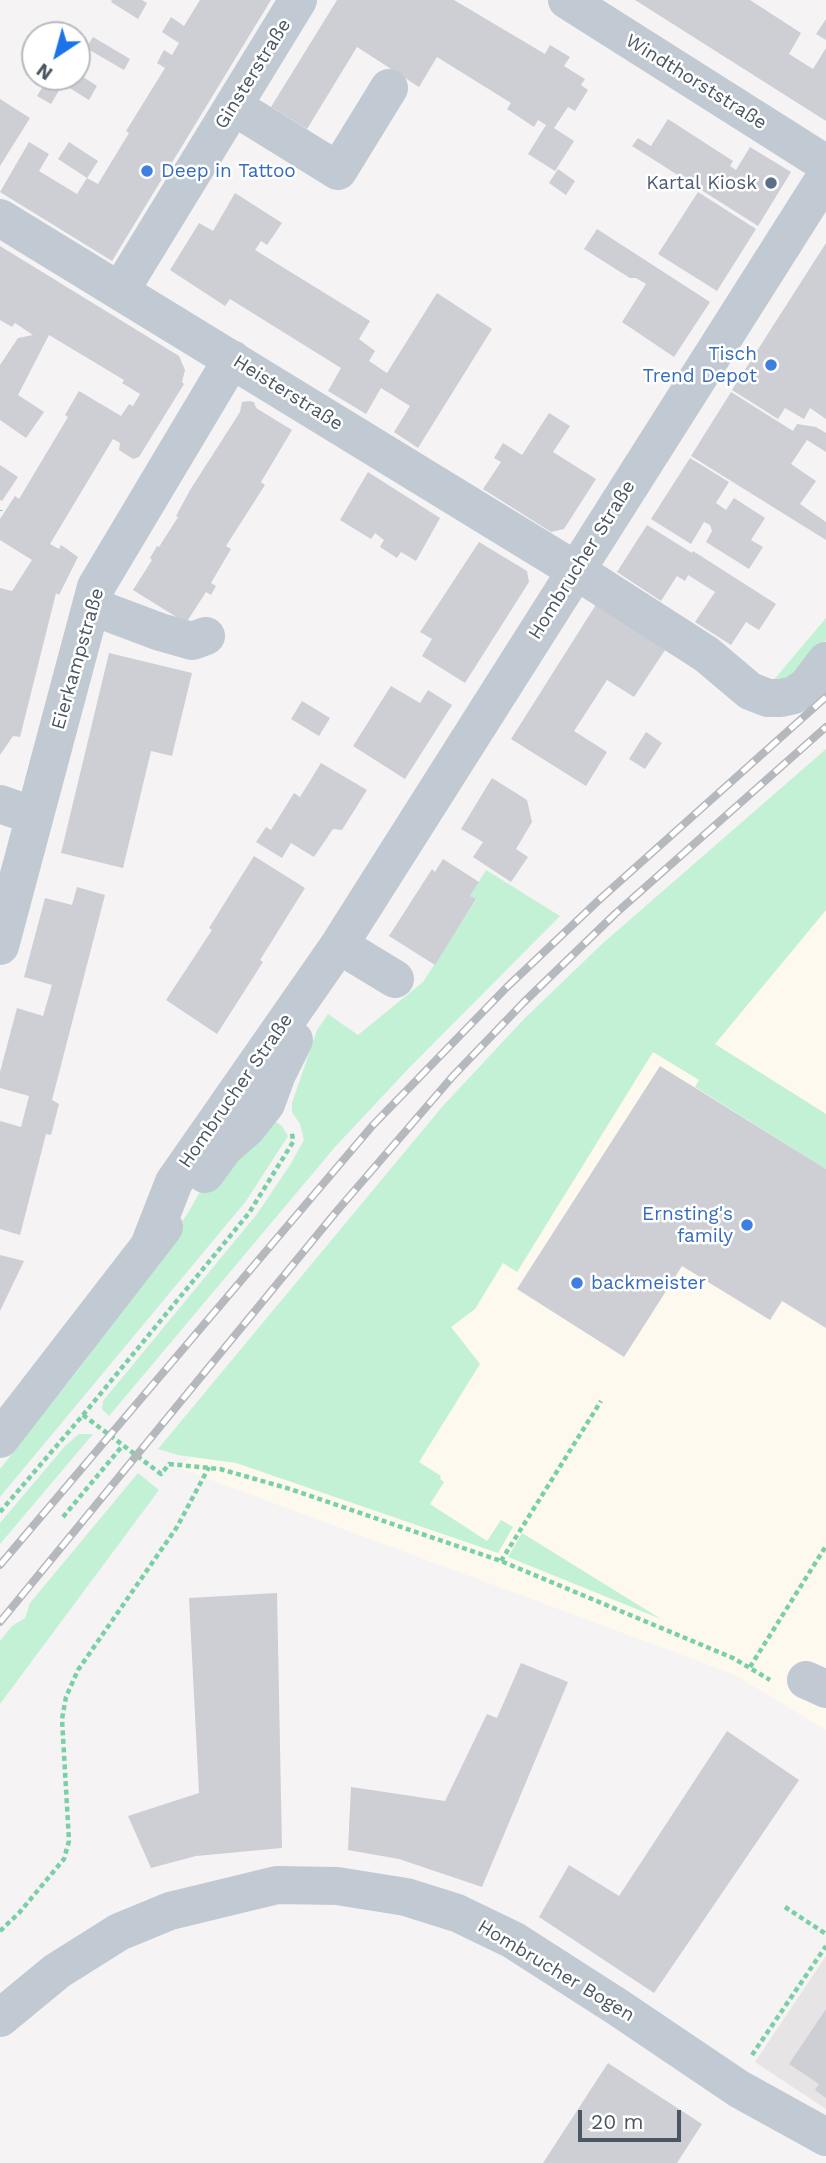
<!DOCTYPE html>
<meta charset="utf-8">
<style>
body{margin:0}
#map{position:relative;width:826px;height:2163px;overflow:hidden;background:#f5f3f3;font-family:"Work Sans",sans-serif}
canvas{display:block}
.north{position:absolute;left:21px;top:21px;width:70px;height:70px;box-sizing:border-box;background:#fff;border:2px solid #b7bbc0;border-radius:50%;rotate:216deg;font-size:19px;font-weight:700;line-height:28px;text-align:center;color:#4a5661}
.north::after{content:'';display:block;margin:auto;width:24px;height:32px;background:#1a73e8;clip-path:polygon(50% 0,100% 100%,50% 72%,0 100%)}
.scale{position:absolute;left:578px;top:2110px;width:103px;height:32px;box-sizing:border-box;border:4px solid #4a5661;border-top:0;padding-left:9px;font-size:21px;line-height:24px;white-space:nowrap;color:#4a5661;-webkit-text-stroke:5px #fff;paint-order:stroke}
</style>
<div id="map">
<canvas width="826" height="2163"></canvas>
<div class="north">N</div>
<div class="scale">20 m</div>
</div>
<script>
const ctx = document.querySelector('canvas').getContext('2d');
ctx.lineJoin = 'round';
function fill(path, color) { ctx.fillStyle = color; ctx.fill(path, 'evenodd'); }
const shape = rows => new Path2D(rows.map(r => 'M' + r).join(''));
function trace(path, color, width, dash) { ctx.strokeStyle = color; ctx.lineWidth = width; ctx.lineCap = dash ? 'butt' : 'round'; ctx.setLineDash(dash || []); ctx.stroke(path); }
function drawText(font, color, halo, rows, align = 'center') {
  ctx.font = font + ' "Work Sans",sans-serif'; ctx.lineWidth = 5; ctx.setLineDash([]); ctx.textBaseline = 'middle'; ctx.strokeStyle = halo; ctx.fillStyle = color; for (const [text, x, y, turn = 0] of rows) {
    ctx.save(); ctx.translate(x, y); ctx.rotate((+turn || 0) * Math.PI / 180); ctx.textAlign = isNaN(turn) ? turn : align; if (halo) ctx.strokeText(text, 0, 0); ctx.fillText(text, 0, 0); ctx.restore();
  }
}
fill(shape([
 [826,799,826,1730,733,1674,176,1467,279,1401]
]), '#fdf9ef');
fill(shape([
 [826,1956,826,2109,755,2062]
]), '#e6e4e5');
fill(shape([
 [826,618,826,640,811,663,803,673,772,682],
 [826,749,826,910,715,1044,826,1114,826,1169,695,1087,699,1080,653,1052,517,1272,503,1263,475,1309,451,1327,480,1364,419,1462,441,1476,440,1479,444,1482,430,1504,487,1541,501,1520,513,1527,498,1553,236,1463,178,1455,158,1449,442,1107,524,1019,602,944],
 [486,870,560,916,408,1069,335,1147,109,1416,102,1409,103,1401,257,1214,290,1165,304,1140,300,1124,292,1112,292,1103,317,1030,328,1014,358,1035,423,982,476,900,470,896],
 [268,1117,282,1126,288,1136,246,1201,0,1497,0,1469,84,1362,188,1213,202,1188],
 [79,1434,93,1434,0,1544,0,1523,66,1445],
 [138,1473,159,1490,0,1704,0,1641,12,1626,25,1618,30,1603],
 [522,1533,661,1619,508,1557]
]), '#c3f1d5');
fill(shape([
 [112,0,142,0,147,3,138,19,111,2],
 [200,0,271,0,112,261,0,192,29,142,49,154,39,171,77,194,87,178,58,159,69,142,98,161,87,178,98,184,129,133,126,131,165,68,157,63,164,50,172,55,179,43,162,32,171,17,184,26],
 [337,0,454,0,545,54,550,45,570,57,564,66,585,79,581,85,588,90,575,111,568,107,554,128,574,141,555,171,528,154,546,125,538,120,534,127,507,109,511,103,437,57,419,87,357,47,307,129,271,107],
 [635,0,750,0,801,33,789,54,813,69,826,48,826,121],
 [826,19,826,40,816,34],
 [93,37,130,59,124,70,86,48],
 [77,73,97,86,89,100,63,84,51,104,37,96,49,77,63,84,68,77,77,77],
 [0,99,30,118,0,166],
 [668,119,733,161,730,166,736,170,750,147,791,172,758,226,632,146,638,138,651,146],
 [558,169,575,181,566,195,549,183],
 [698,192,756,229,717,291,658,254],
 [235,193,282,223,267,245,261,241,255,250,370,321,359,339,375,351,369,361,387,373,437,293,492,329,418,448,394,432,410,406,381,388,366,414,328,391,341,368,230,299,225,306,170,270,199,223,213,231],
 [597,229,710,302,674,357,622,322,646,284,636,278,630,278,584,249],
 [826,243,826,419,810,408,804,419,785,408,778,419,732,390],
 [0,246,179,356,185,370,182,382,184,384,139,457,133,459,119,450,120,443,113,439,50,544,59,549,61,545,78,557,59,595,56,593,20,737,13,736,0,755,0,588,12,591,32,560,0,540,0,519,15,496,19,499,68,417,65,415,79,391,121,416,129,404,133,406,140,394,122,383,124,380,49,335,18,395,44,412,26,438,0,420,0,365,18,338,33,335,15,323,12,327,0,320],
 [731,392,793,431,797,424,816,427,826,433,826,452,807,440,791,464,816,481,800,504,826,522,826,540,691,456],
 [249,401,254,402,256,408,292,430,261,482,265,485,226,546,231,549,211,583,216,586,211,595,206,592,186,623,133,590,152,560,150,558,157,546,159,547,178,517,176,516,190,490,240,412,242,402],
 [549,413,570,426,553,452,596,479,564,529,551,532,483,489,501,462,494,458,503,443,522,455],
 [690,458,729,482,716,503,726,510,734,498,765,518,751,540,763,547,749,569,706,542,712,531,710,525,704,522,691,544,651,519],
 [0,465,18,477,2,501,0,500],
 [368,472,440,518,416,561,401,552,397,558,380,547,384,540,375,533,371,539,340,520],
 [647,525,692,553,693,551,776,604,759,630,746,622,731,645,695,622,715,592,688,575,685,581,677,576,661,601,617,572],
 [479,542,527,571,529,582,465,683,422,656,432,639,420,632],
 [597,603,667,647,634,697,607,680,574,731,607,752,586,786,511,739],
 [109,653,192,673,172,756,151,751,123,868,61,853],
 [391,686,420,703,428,690,452,705,405,779,353,746],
 [302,701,330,718,319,736,291,719],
 [646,732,662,743,645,769,629,759],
 [321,763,367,790,342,830,333,829,314,857,291,843,282,858,256,842,266,827,271,830,294,793,300,797],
 [492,778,527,800,532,822,516,849,528,857,511,882,473,857,483,842,461,829],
 [254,856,305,888,260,960,263,962,217,1034,166,1000,212,930,209,928],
 [443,859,479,882,470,896,476,899,435,965,389,936,432,869,435,872],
 [77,887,105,895,52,1100,59,1104,51,1135,46,1134,20,1235,0,1229,0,1121,21,1127,29,1096,0,1088,0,1072,17,1008,43,1016,52,985,24,977,45,898,72,905],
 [660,1066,826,1169,826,1328,782,1301,770,1320,682,1266,624,1357,517,1289],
 [0,1255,24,1261,0,1311],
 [277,1593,282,1848,196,1856,151,1868,128,1816,199,1793,189,1598],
 [521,1663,568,1682,482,1887,399,1859,348,1850,351,1787,445,1801,487,1714,497,1718],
 [727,1731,799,1780,654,1993,539,1917,569,1865,619,1896],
 [826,2009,826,2098,815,2090,819,2084,789,2064],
 [608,2063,702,2124,677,2163,543,2163]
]), '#cdcfd5');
trace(shape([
 [0,510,0,511],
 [83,1415,161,1474,169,1464,220,1469,290,1489,501,1561,733,1658,770,1680],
 [0,1512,83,1415,249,1213,293,1142,292,1133],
 [63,1517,123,1445],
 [501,1561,601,1401],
 [750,1667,826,1546],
 [785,1907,826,1934],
 [0,1931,19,1913,64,1859,69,1841,62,1719,66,1697,78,1670,177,1527,209,1467],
 [752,2055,826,1946]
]), '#7ad0a6', 4.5, [5, 3.5]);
trace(shape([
 [567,0,826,164],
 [233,106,338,171,389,88],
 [0,218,575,570,706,654,750,691,768,698,781,698,794,695,807,686,826,661],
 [120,291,298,0],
 [91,606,160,632,192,641,206,636],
 [0,804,34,816],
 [339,945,395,979],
 [0,946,96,587,232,359],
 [205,1174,224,1148,247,1128,266,1104,277,1074,294,1040],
 [149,1246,174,1182,339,945,826,176],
 [0,1439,164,1227],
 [806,1680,826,1689],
 [0,2018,57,1971,119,1932,170,1911,277,1885,337,1886,406,1897,457,1913,513,1940,616,2006,739,2089,826,2137]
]), '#c1cad2', 38);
const rail = shape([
 [0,1565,373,1125,507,987,599,900,826,697],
 [0,1622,336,1212,453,1076,524,1002,615,914,826,727]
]);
trace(rail, '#b5b8bd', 8);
trace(rail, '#fff', 5, [16]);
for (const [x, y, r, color] of [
 [147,171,7,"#3f7fe0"],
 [771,183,7,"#5c6f8a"],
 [771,365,7,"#3f7fe0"],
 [747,1225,7,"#3f7fe0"],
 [577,1283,7,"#3f7fe0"]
]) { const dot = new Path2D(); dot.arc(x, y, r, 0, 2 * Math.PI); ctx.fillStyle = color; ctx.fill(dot); trace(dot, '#fff', 2.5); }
drawText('19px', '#4a5661', '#fff', [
 ["Ginsterstraße",253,74,-58],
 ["Windthorststraße",696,82,32],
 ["Heisterstraße",288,393,32],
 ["Hombrucher Straße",582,560,-58],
 ["Eierkampstraße",78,659,-74],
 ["Hombrucher Straße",236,1091,-55],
 ["Hombrucher Bogen",556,1971,31]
]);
drawText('19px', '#366cbe', '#fff', [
 ["Deep in Tattoo",161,171],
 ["Tisch",757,354,"right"],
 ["Trend Depot",757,376,"right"],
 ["Ernsting's",733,1214,"right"],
 ["family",733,1236,"right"],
 ["backmeister",591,1283]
], 'left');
drawText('19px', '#4e5e75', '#fff', [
 ["Kartal Kiosk",757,183]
], 'right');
</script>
